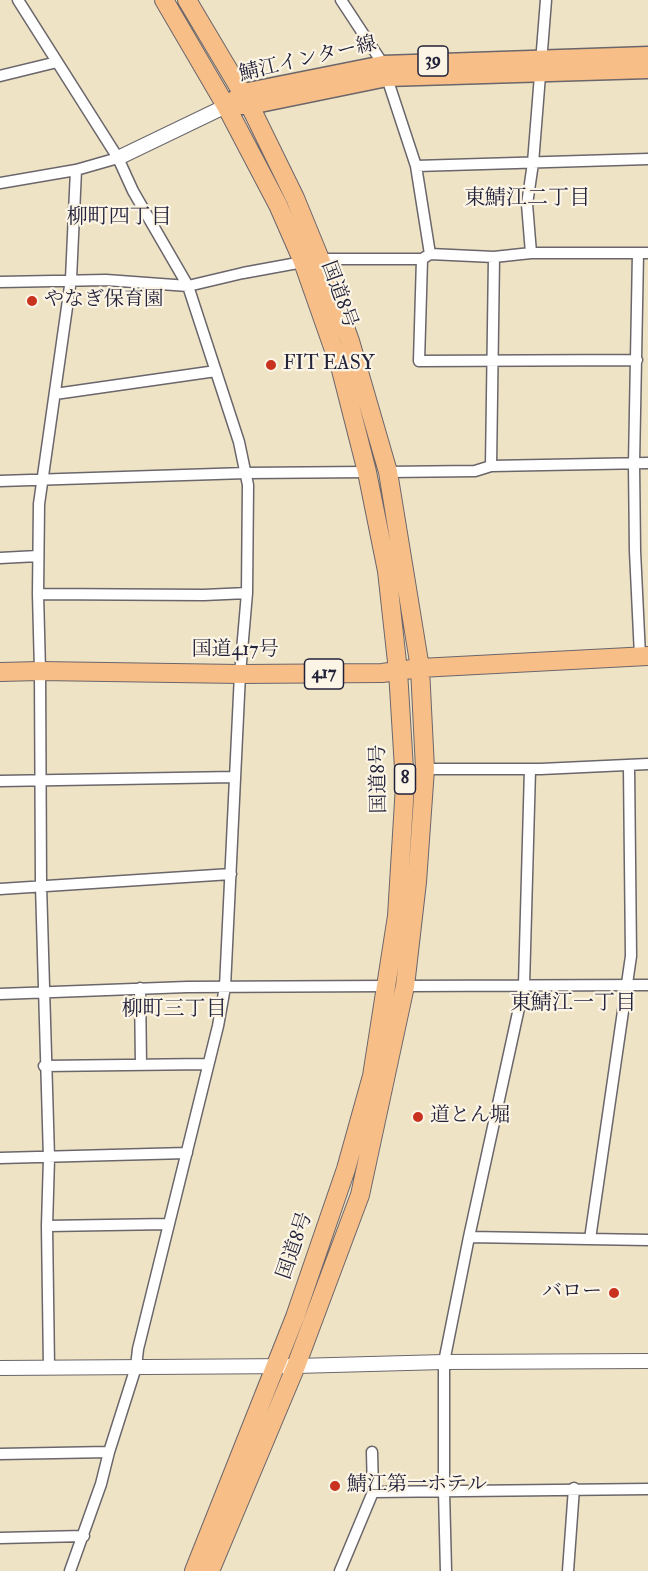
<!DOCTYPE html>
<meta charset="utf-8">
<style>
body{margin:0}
canvas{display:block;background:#efe3c5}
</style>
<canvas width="648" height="1571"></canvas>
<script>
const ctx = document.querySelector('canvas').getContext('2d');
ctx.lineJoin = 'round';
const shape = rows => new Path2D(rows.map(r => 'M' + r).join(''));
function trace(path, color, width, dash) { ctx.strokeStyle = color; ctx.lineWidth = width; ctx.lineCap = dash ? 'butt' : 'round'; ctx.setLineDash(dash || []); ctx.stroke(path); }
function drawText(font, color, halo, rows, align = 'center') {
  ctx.font = font + ' "IM FELL Double Pica","Noto Serif JP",serif'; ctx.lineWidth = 4.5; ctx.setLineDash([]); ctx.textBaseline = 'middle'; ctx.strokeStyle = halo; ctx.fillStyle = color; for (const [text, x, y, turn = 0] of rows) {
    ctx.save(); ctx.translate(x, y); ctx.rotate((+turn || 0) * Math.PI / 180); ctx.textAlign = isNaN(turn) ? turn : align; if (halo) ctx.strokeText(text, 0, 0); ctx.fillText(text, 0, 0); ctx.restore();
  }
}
const minor = shape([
 [18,0,118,158,133,191,188,286,239,442,248,485,247,593,240,674,225,987,218,1026,138,1349,136,1367,109,1452,101,1484,70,1571],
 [341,0,383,64],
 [0,76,57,62],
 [387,78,416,166,430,254],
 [416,166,648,159],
 [0,183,76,170,118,158],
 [531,253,527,204,533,163,546,0],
 [638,253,634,464,635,551,640,656],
 [320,259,422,259,430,254,494,257,531,253,648,253],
 [422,259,419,361,637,360],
 [0,282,106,280,188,286,243,273,303,262],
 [55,394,216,371],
 [491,466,494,257],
 [388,472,475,471,491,466,648,463],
 [0,481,246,473,367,472],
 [0,558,38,556],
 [38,594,204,595,247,593],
 [425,769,541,769,648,764],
 [0,781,235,777],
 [0,889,231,874],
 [405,986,648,985],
 [140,988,141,1065],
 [0,994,187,987,387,986],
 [44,1066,207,1064],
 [0,1158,187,1153],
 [47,1226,169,1224],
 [469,1237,648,1240],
 [590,1239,631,956,629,767],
 [49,1368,47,1226,49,1158,41,885,40,671,38,594,39,504,71,279,76,170],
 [372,1452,373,1492],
 [0,1454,109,1452],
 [0,1538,84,1536],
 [340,1571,373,1492,648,1489],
 [446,1571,444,1491,444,1362,469,1237,524,985,530,769],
 [568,1571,574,1488]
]);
const tertiary = shape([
 [118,158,226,106],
 [0,1368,296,1366,444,1362,648,1361]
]);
const primary = shape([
 [233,100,243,92,383,64,648,55],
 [239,106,250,106,387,78,648,70]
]);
const trunk = shape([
 [164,0,226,106,278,205,303,262,341,370,367,472,387,571,398,671,405,785,397,916,372,1076,346,1169,295,1317,194,1571],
 [187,0,250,106,295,198,320,259,350,341,388,472,420,668,425,769,417,882,405,986,360,1195,296,1366,210,1571],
 [0,672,40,671,240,674,382,673,420,668,648,656]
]);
trace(minor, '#6a666b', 13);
trace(tertiary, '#6a666b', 16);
trace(primary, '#6a666b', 19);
trace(trunk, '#6a666b', 20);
trace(minor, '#fff', 10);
trace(tertiary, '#fff', 14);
trace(primary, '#f7be88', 16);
trace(trunk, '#f7be88', 18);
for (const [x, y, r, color] of [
 [32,301,6,"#c8321e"],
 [271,365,6,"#c8321e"],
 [418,1117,6,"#c8321e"],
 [614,1293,6,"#c8321e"],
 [335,1486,6,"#c8321e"]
]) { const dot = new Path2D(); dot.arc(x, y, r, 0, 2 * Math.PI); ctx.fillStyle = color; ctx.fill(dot); trace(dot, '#fcf5e5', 2); }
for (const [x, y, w] of [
 [433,61,30],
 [324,674,39],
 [405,779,21]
]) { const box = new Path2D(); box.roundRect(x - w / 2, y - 15, w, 30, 4.5); ctx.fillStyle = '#fcf5e5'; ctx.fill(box); trace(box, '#22223b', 1.5); }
drawText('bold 18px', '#22223b', null, [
 ["39",433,61],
 ["417",324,674],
 ["8",405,779]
]);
drawText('20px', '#22223b', '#fcf5e5', [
 ["鯖江インター線",308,60,-13],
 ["国道8号",338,295,70],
 ["国道417号",235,651],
 ["国道8号",380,779,-91],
 ["国道8号",296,1246,-71]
]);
drawText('20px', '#22223b', '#fcf5e5', [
 ["やなぎ保育園",44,301],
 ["FIT EASY",283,365],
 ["道とん堀",430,1117],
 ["バロー",602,1293,"right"],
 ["鯖江第一ホテル",347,1486]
], 'left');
drawText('21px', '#22223b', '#fcf5e5', [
 ["東鯖江二丁目",527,199],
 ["柳町四丁目",119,218],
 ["東鯖江一丁目",573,1004],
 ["柳町三丁目",174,1010]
]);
</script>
